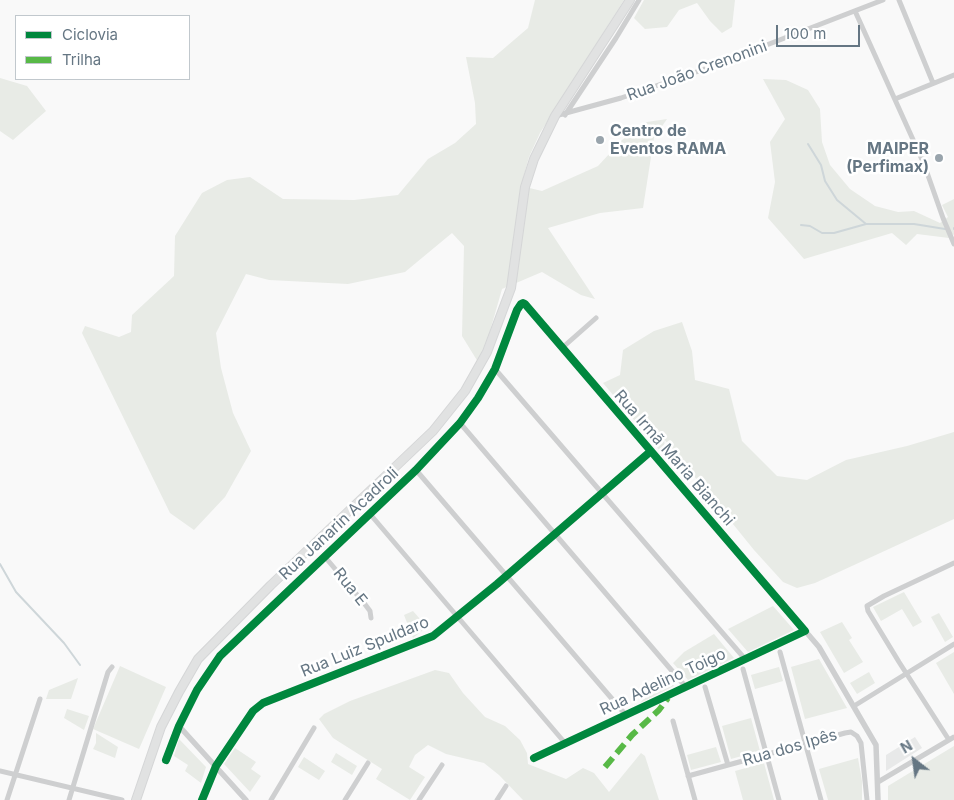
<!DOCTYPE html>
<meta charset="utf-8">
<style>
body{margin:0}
#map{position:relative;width:954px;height:800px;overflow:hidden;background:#f9f9f9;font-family:Inter,sans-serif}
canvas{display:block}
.legend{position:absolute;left:15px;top:15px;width:175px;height:65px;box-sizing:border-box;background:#fff;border:1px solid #c1c8cd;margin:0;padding:6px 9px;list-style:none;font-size:15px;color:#657683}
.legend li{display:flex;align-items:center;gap:10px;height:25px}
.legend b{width:25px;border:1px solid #c1c8cd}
.north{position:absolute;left:889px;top:735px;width:50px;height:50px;-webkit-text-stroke:4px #fff;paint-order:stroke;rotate:330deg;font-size:14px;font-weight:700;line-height:20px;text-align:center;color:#657683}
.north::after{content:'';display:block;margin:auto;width:18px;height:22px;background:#657683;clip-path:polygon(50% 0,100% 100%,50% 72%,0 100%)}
.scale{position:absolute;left:776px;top:25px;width:84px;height:22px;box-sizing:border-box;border:2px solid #657683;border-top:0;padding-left:6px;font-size:15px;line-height:18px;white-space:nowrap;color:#657683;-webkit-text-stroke:4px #fff;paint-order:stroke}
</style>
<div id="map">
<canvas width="954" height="800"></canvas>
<ul class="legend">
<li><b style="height:6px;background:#00873e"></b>Ciclovia</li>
<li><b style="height:6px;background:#58b947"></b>Trilha</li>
</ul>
<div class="north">N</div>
<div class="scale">100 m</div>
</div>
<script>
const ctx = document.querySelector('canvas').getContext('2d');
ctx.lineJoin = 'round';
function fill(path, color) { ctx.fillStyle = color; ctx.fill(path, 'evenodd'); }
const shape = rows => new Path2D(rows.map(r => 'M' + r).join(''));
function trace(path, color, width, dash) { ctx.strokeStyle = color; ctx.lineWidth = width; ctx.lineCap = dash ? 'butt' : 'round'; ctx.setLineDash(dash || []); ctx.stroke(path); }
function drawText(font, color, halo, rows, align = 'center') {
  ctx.font = font + ' Inter,sans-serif'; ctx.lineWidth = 5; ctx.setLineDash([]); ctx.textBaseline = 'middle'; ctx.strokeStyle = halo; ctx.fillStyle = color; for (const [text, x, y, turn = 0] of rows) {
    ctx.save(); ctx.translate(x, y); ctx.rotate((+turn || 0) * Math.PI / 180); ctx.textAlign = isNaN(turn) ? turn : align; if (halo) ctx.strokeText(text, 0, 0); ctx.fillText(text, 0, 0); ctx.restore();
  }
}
fill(shape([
 [915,737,922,748,886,771,886,755]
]), '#e8e9e9');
fill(shape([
 [535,0,624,0,540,133,529,157,521,186,542,191,598,166,622,140,647,122,667,119,654,138,643,208,600,213,548,228,595,299,581,295,542,272,502,289,484,352,478,362,462,336,464,246,452,233,405,272,348,284,269,280,246,274,216,333,221,368,233,413,251,451,225,497,194,530,170,513,82,333,85,326,119,337,131,332,132,315,174,276,175,236,202,193,227,180,250,177,283,199,354,200,398,195,428,159,455,143,476,124,475,103,466,57,493,58,528,28],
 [644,0,735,0,732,27,722,33,710,21,697,3,679,10,667,27,645,29,634,18],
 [0,78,27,86,46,111,13,140,0,131],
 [763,79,786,80,808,90,820,109,822,142,830,165,850,189,875,206,898,212,914,211,940,223,948,217,942,205,954,199,954,235,948,232,949,238,917,234,906,245,892,233,804,259,768,218,775,182,770,142,785,119],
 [682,322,692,351,695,380,729,389,742,441,777,476,807,480,846,460,907,446,954,432,954,519,815,583,797,588,783,582,754,550,664,439,666,458,603,383,620,375,623,350,654,331],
 [904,592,922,622,913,627,902,609,881,621,873,607],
 [773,606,794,630,748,652,728,629],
 [413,611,427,627,413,638,404,615],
 [939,613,953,637,945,642,931,617],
 [842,622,852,638,849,640,863,662,844,673,820,632],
 [714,634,734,658,688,680,673,663,684,652],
 [954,652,954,694,936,663],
 [819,659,847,708,805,719,791,667],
 [120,666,166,687,139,749,93,729],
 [779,667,783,681,755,689,751,675],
 [435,670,449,673,463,693,485,717,505,726,520,740,527,753,528,764,566,779,583,768,594,773,609,792,641,753,645,756,659,800,523,800,499,775,484,763,446,754,428,745,415,755,409,767,425,777,410,800,376,779,382,769,333,738,319,719,324,714,350,701],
 [869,672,875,683,857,694,850,683],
 [665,674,674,686,640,703],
 [78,678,71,699,46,699,49,690],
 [67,709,89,716,84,730,64,718],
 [751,718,760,751,731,759,722,726],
 [96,733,118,747,115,758,93,749,96,743],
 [179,739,206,767,201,783,185,771,188,765,174,756],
 [954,746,954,800,888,800,888,786],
 [716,747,721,762,691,770,687,755],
 [235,748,256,762,251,769,261,776,250,792,224,764],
 [336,753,357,766,352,775,331,762],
 [304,757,325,771,319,780,298,767],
 [858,758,862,781,862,800,828,800,819,769],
 [764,763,774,800,743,800,735,771]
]), '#e8ebe6');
trace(shape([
 [808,144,821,165,825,181,837,200,866,224],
 [801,225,810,226,822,233,834,233,866,224,914,224,945,229],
 [954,228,954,229],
 [0,564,16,592,64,643,80,665]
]), '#ced6d9', 2);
const primary = shape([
 [136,800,161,727,179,692,198,659,271,585,433,431,465,391,487,352,511,288,525,187,534,159,555,116,630,0]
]);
trace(primary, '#d5d6d7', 10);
trace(shape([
 [899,0,933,83],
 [855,11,924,164,943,218,954,244],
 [895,99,954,75],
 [565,115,616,38,639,0],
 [555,116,621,98,702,70,883,0],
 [562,348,596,318],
 [495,369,745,659],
 [460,423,685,686],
 [416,470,625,714],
 [370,514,565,743],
 [325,557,364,603,370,611,371,618],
 [780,652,821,800],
 [743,669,779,800],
 [705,687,728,765],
 [854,706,954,644],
 [673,721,695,800],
 [949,740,899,662,868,611,867,606,884,596,954,563],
 [534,758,805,631],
 [0,771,122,800],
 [688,776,845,733,851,732,857,736,861,743,867,800],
 [878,782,954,737],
 [7,800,40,699],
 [69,800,108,672,112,667],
 [271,800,314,728],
 [345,800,368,763],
 [419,800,442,765],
 [497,800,506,786]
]), '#cecfd0', 5);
trace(shape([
 [179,726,246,800],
 [166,760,179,726,197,690,220,656,416,470,460,423,478,398,495,369,517,310,521,304,523,303,525,304,819,647,876,745,878,800],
 [202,800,216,766,253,711,263,703,433,636,497,584,651,451]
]), '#cecfd0', 5.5);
trace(primary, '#e1e2e2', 8);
trace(shape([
 [605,767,632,735,659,710,668,698]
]), '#58b947', 6, [12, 6]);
trace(shape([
 [166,760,179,726,197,690,220,656,416,470,460,423,478,398,495,369,517,310,521,304,523,303,525,304,805,631,534,758],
 [202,800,216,766,253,711,263,703,433,636,497,584,651,451]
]), '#00873e', 8);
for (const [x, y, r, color] of [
 [600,140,5,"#99a4ac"],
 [939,158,5,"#99a4ac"]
]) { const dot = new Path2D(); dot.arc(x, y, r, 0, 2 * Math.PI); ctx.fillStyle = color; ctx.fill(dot); trace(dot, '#fff', 2); }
drawText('16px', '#657683', '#fff', [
 ["Rua João Crenonini",697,71,-20],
 ["Rua Irmã Maria Bianchi",674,458,49],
 ["Rua Janarin Acadroli",339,524,-43],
 ["Rua E",350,587,51],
 ["Rua Luiz Spuldaro",365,647,-22],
 ["Rua Adelino Toigo",663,682,-25],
 ["Rua dos Ipês",790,748,-16]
]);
drawText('bold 16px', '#657683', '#fff', [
 ["Centro de",610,131],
 ["Eventos RAMA",610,149],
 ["MAIPER",929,149,"right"],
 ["(Perfimax)",929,167,"right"]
], 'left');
</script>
